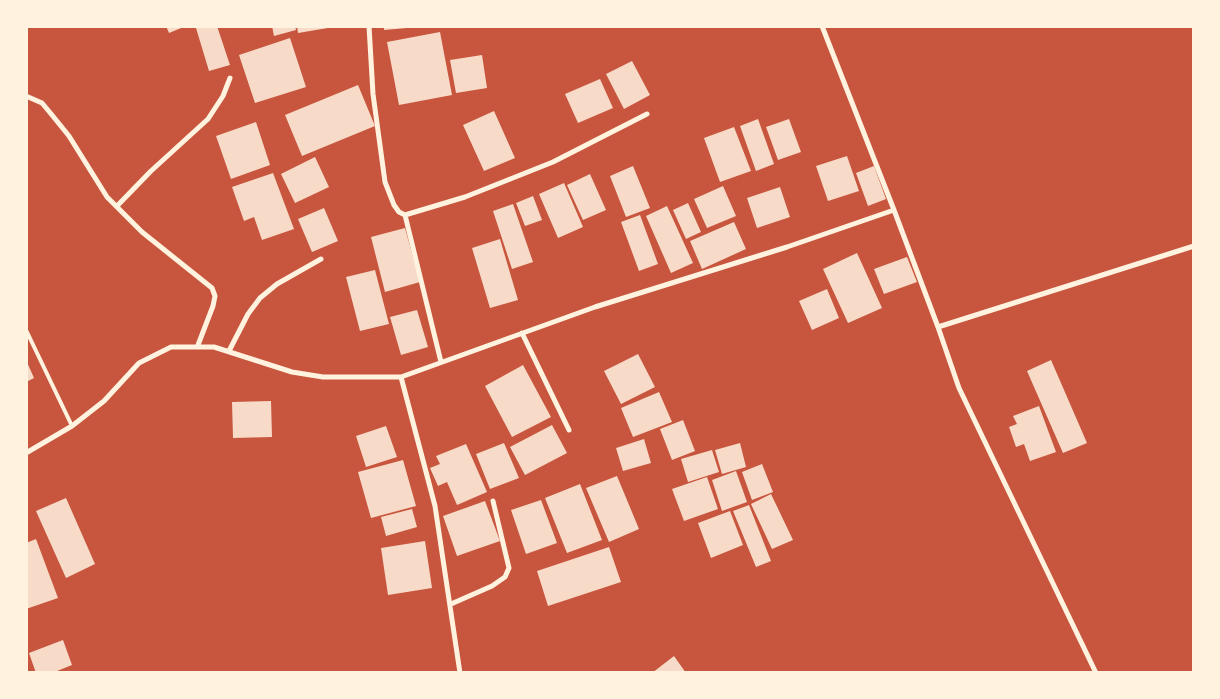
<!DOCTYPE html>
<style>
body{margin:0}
#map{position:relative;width:1220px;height:699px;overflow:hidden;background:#c8553d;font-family:"Nunito Sans",sans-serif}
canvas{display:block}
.frame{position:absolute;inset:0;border:28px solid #fff3e0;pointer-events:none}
</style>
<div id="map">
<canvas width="1220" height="699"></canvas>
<div class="frame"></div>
</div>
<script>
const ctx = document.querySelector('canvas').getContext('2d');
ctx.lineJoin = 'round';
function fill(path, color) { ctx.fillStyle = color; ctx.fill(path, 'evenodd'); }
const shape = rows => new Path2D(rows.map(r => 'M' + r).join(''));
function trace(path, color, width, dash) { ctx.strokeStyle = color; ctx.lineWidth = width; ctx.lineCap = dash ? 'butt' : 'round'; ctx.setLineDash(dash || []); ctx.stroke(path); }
fill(shape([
 [166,26,186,26,169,33],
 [200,26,217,26,230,65,209,71,196,28],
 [272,26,295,26,296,30,274,36],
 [297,26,334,26,334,27,298,33],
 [384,26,407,26,407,28,384,30],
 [440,32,452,95,399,105,387,42],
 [290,38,306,87,255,103,239,55],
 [482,55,487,88,456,93,450,60],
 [632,61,650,95,624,109,606,74],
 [600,79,613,108,578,123,565,94],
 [358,85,375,126,302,156,285,115],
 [494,111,515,158,484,171,463,125],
 [758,119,774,164,756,171,740,126],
 [789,119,801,152,778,160,766,127],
 [256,122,270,165,231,179,216,136],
 [734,127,751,171,720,182,704,138],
 [847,156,859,191,828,201,816,166],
 [315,157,329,187,295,203,281,174],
 [633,166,650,208,626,217,610,176],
 [874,166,886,199,868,206,856,173],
 [273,173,294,229,262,240,254,217,244,221,232,187],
 [590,174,606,210,583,220,567,185],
 [564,183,583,227,558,238,539,194],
 [723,186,736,216,707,228,694,199],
 [780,187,790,217,757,228,747,198],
 [533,196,542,220,525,226,516,203],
 [688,203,701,232,686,239,673,210],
 [513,204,533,262,512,269,493,211],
 [667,206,693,263,671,273,646,216],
 [324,208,338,241,312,252,298,219],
 [640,215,658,264,639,271,621,222],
 [734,222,746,249,702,269,690,241],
 [405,228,420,282,385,292,371,237],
 [500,239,518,300,490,308,472,248],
 [857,253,882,308,848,323,823,269],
 [907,257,917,282,884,294,874,269],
 [375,270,389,324,360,331,346,277],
 [827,289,839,318,812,330,799,301],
 [417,310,428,347,401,355,390,317],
 [638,354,655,387,621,404,604,371],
 [26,360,34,378,26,382],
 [1051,360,1087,443,1063,453,1027,371],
 [523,365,551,417,512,437,485,386],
 [659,392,672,422,633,437,621,408],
 [271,401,272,437,233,438,232,402],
 [1039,406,1056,452,1030,461,1024,444,1016,447,1009,427,1017,424,1013,416],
 [683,420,695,451,672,460,660,429],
 [552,425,567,453,525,475,510,447],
 [386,426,397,457,366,467,356,436],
 [644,439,651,463,623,471,616,448],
 [504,443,519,478,490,489,476,454],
 [740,443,746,467,722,474,715,450],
 [466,444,487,492,457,505,447,482,438,486,430,468,440,464,436,456],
 [712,450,719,472,688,482,681,459],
 [403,460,416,506,371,518,358,472],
 [762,464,773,492,752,500,742,472],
 [736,471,747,502,722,511,712,480],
 [617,476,639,529,609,542,586,488],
 [707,477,718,509,684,521,672,489],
 [580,484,602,540,567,553,545,498],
 [771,494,793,540,772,549,751,504],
 [66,498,95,564,66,578,36,511],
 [541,500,557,543,526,554,511,510],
 [485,501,500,541,457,556,443,516],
 [749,505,771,561,756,567,733,511],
 [412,509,417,527,386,536,381,517],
 [730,511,743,545,711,558,698,523],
 [36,539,58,598,26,609,26,543],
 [425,541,432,588,388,595,381,548],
 [609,547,621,582,548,606,537,571],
 [63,640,72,665,52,673,36,673,29,653],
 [674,656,686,673,652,673]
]), '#f7dbc8');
trace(shape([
 [26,330,72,426]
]), '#fff3e0', 4);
trace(shape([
 [369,26,373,94,385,182,394,205,399,212,405,215,465,197,553,162,647,114],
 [822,26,894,210],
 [26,96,42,103,52,115,69,136,107,197,142,232,212,288,215,296,213,306,198,345],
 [117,206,151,171,208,119,223,96,230,78],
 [405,215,441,362],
 [938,327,959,388,1096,673],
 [522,333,569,430],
 [229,351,248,314,260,298,277,284,321,259],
 [401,377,435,506,460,673],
 [26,453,72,426,104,401,139,363,171,347,214,347,292,372,323,377,401,377,595,307,787,247,894,210,938,327,1194,246],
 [451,604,492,586,505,577,509,568,493,501]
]), '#fff3e0', 5);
</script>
